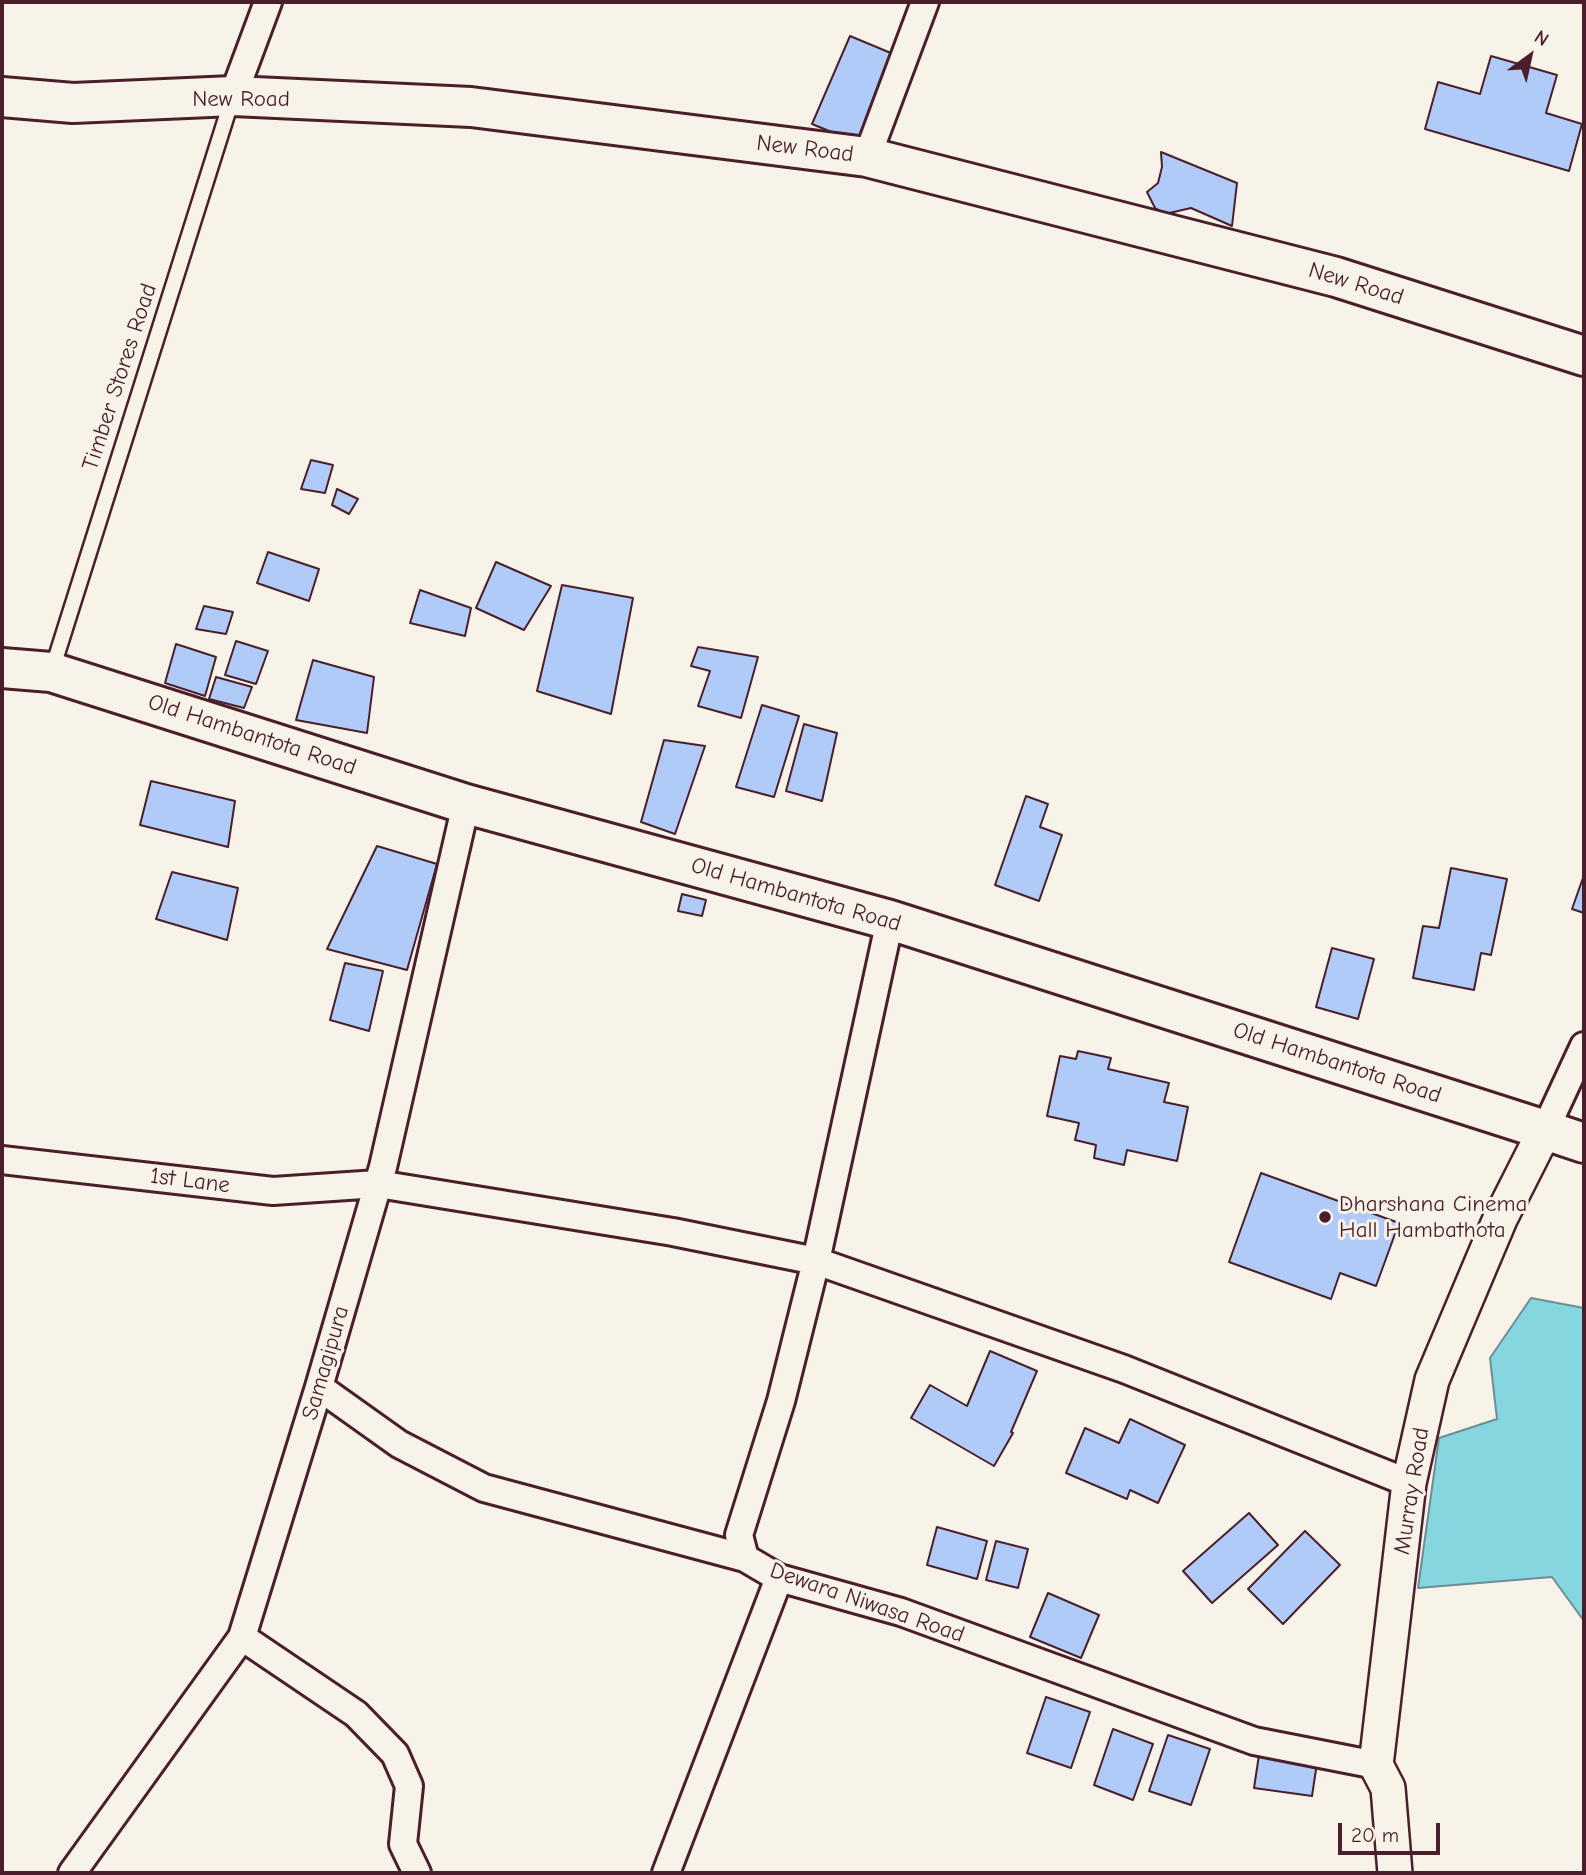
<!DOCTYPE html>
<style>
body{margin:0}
#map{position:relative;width:1586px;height:1875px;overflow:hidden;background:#f7f3e8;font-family:"Comic Neue",sans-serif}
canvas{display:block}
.frame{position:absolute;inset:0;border:4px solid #4a1f2b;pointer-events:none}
.north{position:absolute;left:1495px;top:21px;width:70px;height:70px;-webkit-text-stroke:5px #f7f3e8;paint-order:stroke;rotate:33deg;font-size:19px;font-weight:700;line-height:28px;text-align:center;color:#4a1f2b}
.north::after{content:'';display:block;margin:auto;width:24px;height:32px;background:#4a1f2b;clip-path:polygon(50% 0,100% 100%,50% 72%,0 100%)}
.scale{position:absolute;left:1338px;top:1823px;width:102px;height:32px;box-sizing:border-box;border:4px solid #4a1f2b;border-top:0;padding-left:9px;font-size:21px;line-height:24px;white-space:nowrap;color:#4a1f2b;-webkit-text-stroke:5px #f7f3e8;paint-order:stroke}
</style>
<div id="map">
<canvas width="1586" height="1875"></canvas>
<div class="frame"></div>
<div class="north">N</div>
<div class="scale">20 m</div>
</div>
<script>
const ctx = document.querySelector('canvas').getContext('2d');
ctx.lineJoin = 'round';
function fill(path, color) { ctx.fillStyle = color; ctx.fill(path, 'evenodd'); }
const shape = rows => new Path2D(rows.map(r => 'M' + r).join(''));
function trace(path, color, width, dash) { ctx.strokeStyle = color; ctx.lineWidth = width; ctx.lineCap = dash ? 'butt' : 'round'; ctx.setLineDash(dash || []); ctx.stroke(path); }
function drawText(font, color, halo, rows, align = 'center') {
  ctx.font = font + ' "Comic Neue",sans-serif'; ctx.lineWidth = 6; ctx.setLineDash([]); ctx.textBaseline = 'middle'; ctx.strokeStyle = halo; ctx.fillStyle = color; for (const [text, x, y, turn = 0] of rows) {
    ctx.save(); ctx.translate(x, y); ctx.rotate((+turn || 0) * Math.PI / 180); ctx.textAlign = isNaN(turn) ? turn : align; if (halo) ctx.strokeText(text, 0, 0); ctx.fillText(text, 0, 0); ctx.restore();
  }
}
const water = shape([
 [1531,1298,1584,1308,1584,1621,1552,1577,1418,1588,1439,1438,1497,1419,1490,1358,1531,1298]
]);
fill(water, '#85d6df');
trace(water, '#6d8d97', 2);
const building = shape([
 [850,36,898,56,861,144,812,124,850,36],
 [1491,56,1557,75,1546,113,1582,124,1569,171,1425,129,1438,82,1480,94,1491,56],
 [1161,152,1237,183,1232,226,1191,208,1165,214,1155,208,1147,192,1158,183,1162,167,1161,152],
 [311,460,333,465,325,493,301,489,311,460],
 [337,489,358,499,349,514,332,505,337,489],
 [268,552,319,569,309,601,257,583,268,552],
 [496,562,551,586,524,630,476,608,496,562],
 [562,585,633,598,611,714,537,691,562,585],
 [420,590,471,608,465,636,410,623,420,590],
 [204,606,233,612,226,634,196,629,204,606],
 [236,641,268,651,256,684,225,675,236,641],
 [176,644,216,657,205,696,165,683,176,644],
 [698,647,758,657,741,718,698,706,710,671,691,666,698,647],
 [313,660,374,677,367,733,296,720,313,660],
 [216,677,252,687,244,708,209,699,216,677],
 [762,705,799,716,774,797,736,787,762,705],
 [804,724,837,733,822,801,786,791,804,724],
 [664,740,705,746,675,834,641,822,664,740],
 [151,781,235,801,228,847,140,825,151,781],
 [1026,796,1048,804,1040,827,1062,835,1039,901,995,885,1026,796],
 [377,846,437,864,407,970,327,949,377,846],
 [1451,868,1507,879,1491,955,1481,953,1474,990,1413,978,1423,926,1439,928,1451,868],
 [172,872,238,888,227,940,156,919,172,872],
 [1584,875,1584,913,1572,909,1584,875],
 [682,894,706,900,702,916,678,911,682,894],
 [1332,948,1374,959,1358,1019,1316,1007,1332,948],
 [345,963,383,971,369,1031,330,1020,345,963],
 [1078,1051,1111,1058,1108,1069,1169,1083,1164,1102,1188,1107,1177,1161,1127,1150,1124,1165,1094,1158,1096,1145,1075,1140,1079,1123,1047,1116,1060,1056,1076,1059,1078,1051],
 [1261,1173,1399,1223,1376,1286,1340,1273,1331,1299,1229,1262,1261,1173],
 [990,1351,1037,1371,1011,1432,1013,1433,994,1466,911,1418,930,1385,967,1406,990,1351],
 [1130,1419,1185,1445,1158,1503,1130,1490,1127,1499,1066,1473,1085,1428,1119,1443,1130,1419],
 [1249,1513,1278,1545,1212,1603,1183,1571,1249,1513],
 [937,1527,987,1541,977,1579,927,1565,937,1527],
 [1305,1531,1340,1565,1283,1624,1248,1589,1305,1531],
 [996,1541,1028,1549,1018,1588,986,1580,996,1541],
 [1048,1593,1099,1615,1081,1658,1030,1637,1048,1593],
 [1046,1697,1090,1712,1071,1768,1027,1753,1046,1697],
 [1113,1729,1153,1744,1133,1800,1094,1785,1113,1729],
 [1168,1735,1210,1749,1191,1805,1149,1791,1168,1735],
 [1259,1755,1317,1763,1312,1796,1254,1788,1259,1755]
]);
fill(building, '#b1cbf8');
trace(building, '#4a1f2b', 2);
const service = shape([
 [52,670,232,99]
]);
const minor = shape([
 [233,96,268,2],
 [867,157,925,2],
 [890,920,816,1261,781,1401,739,1535,745,1558,779,1578,901,1612,1254,1741,1376,1765],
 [1545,1130,1584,1046],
 [2,1160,273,1191,378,1184,673,1232,816,1261,1124,1369,1409,1483],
 [319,1387,399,1444,484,1488,745,1558],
 [242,1637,356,1714,395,1754,409,1786,403,1844,417,1873],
 [72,1873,242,1637,319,1387,383,1167,466,804],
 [666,1873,779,1578]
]);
const tertiary = shape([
 [1395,1873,1388,1788,1376,1765,1409,1483,1432,1380,1500,1219,1545,1130]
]);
const secondary = shape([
 [2,97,73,103,233,96,471,107,867,157,1336,277,1584,356]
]);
const trunk = shape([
 [2,668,51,672,466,804,890,920,1545,1130,1584,1143]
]);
trace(service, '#4a1f2b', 19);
trace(minor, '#4a1f2b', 32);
trace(tertiary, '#4a1f2b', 38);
trace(secondary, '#4a1f2b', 44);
trace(trunk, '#4a1f2b', 44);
trace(service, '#f7f3e8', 14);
trace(minor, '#f7f3e8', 26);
trace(tertiary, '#f7f3e8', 33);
trace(secondary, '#f7f3e8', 38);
trace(trunk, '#f7f3e8', 38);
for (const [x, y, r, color] of [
 [1325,1217,7,"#4a1f2b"]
]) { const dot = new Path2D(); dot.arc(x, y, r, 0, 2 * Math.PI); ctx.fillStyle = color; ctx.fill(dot); trace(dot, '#f7f3e8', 2.5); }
drawText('23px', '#4a1f2b', '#f7f3e8', [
 ["New Road",241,99],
 ["New Road",805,149,7],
 ["New Road",1356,284,17],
 ["Timber Stores Road",120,377,-72],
 ["Old Hambantota Road",252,735,18],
 ["Old Hambantota Road",796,895,16],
 ["Old Hambantota Road",1337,1063,18],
 ["1st Lane",190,1181,7],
 ["Samagipura",326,1363,-74],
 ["Murray Road",1412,1491,-81],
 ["Dewara Niwasa Road",867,1603,19]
]);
drawText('23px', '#4a1f2b', '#f7f3e8', [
 ["Dharshana Cinema",1339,1204],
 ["Hall Hambathota",1339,1230]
], 'left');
</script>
